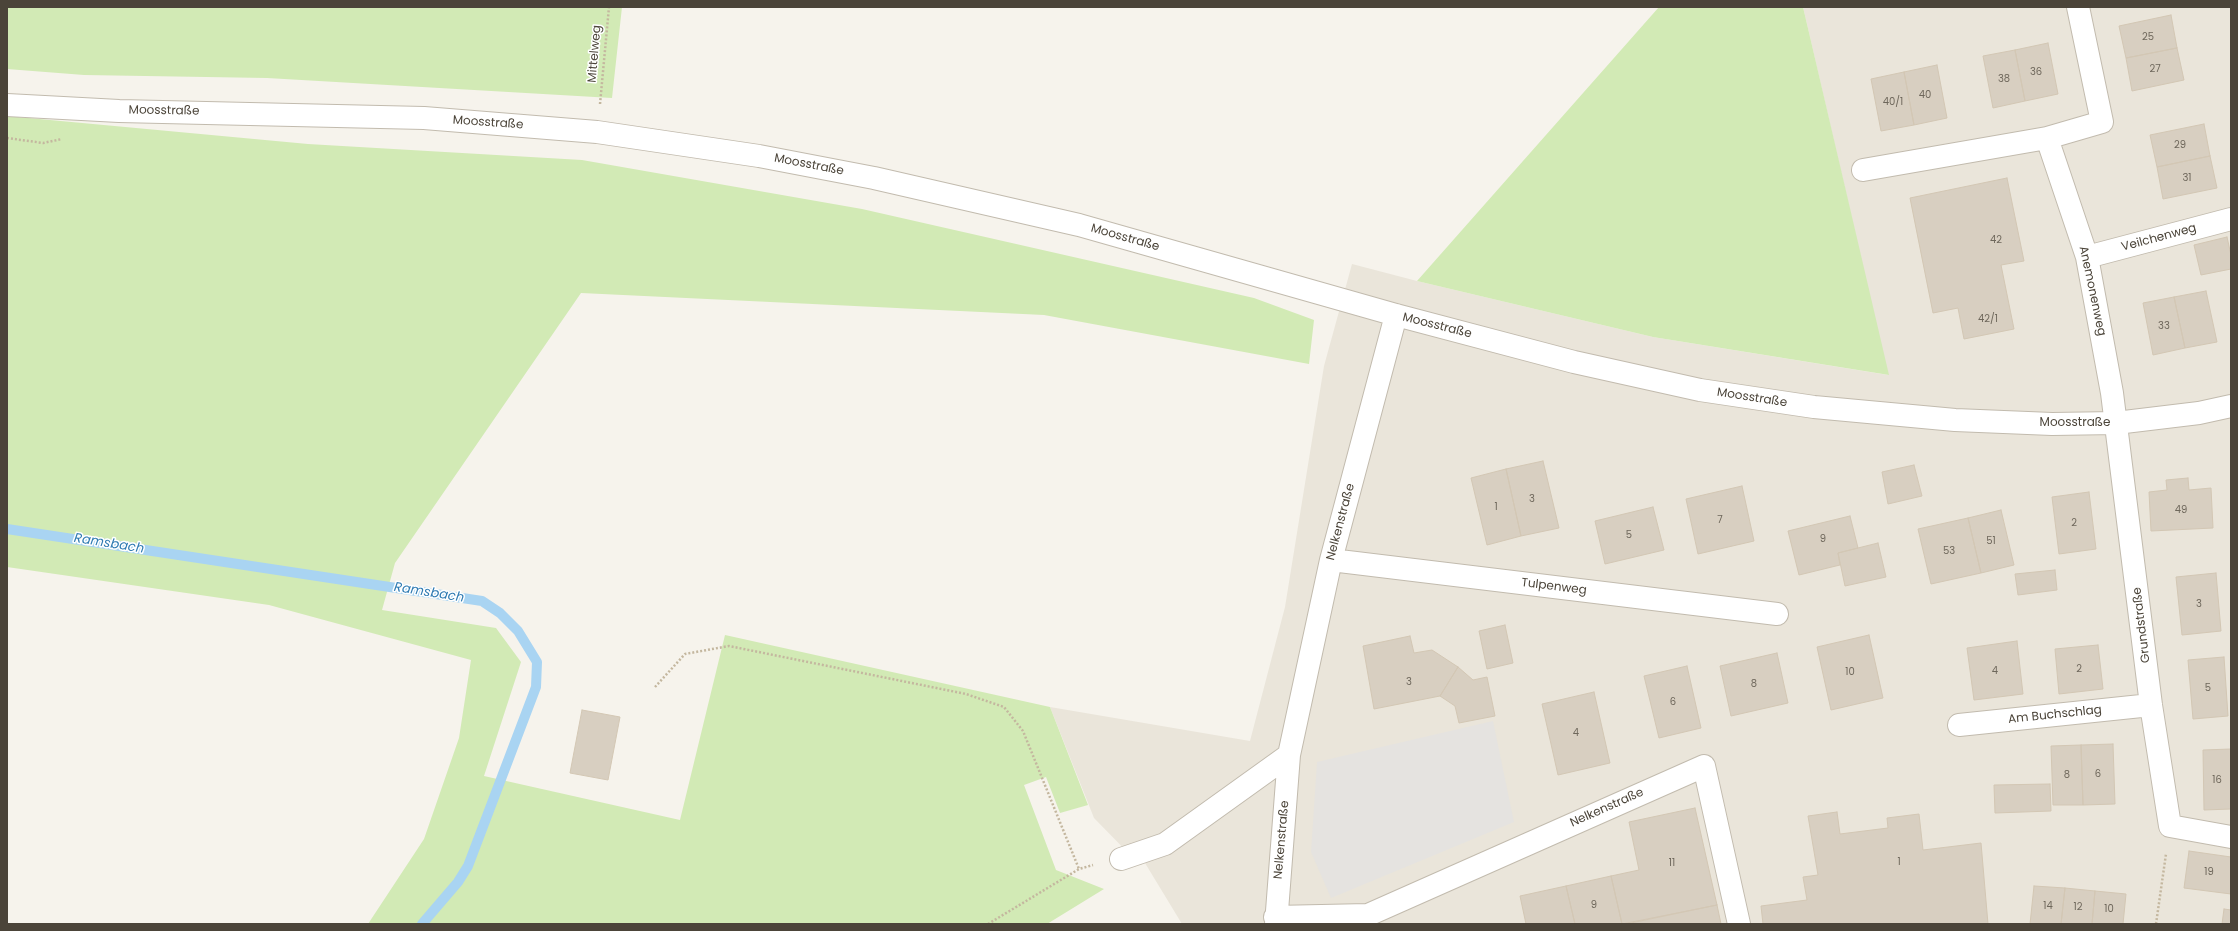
<!DOCTYPE html>
<meta charset="utf-8">
<style>
body{margin:0}
#map{position:relative;width:2238px;height:931px;overflow:hidden;background:#f6f3ec;font-family:Poppins,sans-serif}
canvas{display:block}
.frame{position:absolute;inset:0;border:8px solid #4b4439;pointer-events:none}
</style>
<div id="map">
<canvas width="2238" height="931"></canvas>
<div class="frame"></div>
</div>
<script>
const ctx = document.querySelector('canvas').getContext('2d');
ctx.lineJoin = 'round';
function fill(path, color) { ctx.fillStyle = color; ctx.fill(path, 'evenodd'); }
const shape = rows => new Path2D(rows.map(r => 'M' + r).join(''));
function trace(path, color, width, dash) { ctx.strokeStyle = color; ctx.lineWidth = width; ctx.lineCap = dash ? 'butt' : 'round'; ctx.setLineDash(dash || []); ctx.stroke(path); }
function drawText(font, color, halo, rows, align = 'center') {
  ctx.font = font + ' Poppins,sans-serif'; ctx.lineWidth = 3; ctx.setLineDash([]); ctx.textBaseline = 'middle'; ctx.strokeStyle = halo; ctx.fillStyle = color; for (const [text, x, y, turn = 0] of rows) {
    ctx.save(); ctx.translate(x, y); ctx.rotate((+turn || 0) * Math.PI / 180); ctx.textAlign = isNaN(turn) ? turn : align; if (halo) ctx.strokeText(text, 0, 0); ctx.fillText(text, 0, 0); ctx.restore();
  }
}
fill(shape([
 [1803,7,2231,7,2231,924,1182,924,1145,863,1140,865,1094,818,1050,707,1250,741,1285,607,1324,366,1352,264,1417,281,1653,337,1888,375]
]), '#eae5da');
fill(shape([
 [7,7,622,7,612,98,267,78,84,75,7,69],
 [1659,7,1803,7,1889,375,1653,337,1417,281],
 [7,116,308,144,582,160,862,209,1254,298,1314,320,1309,364,1044,315,581,293,395,563,382,610,496,628,521,662,484,776,680,820,725,635,1050,707,1088,805,1060,813,1046,777,1024,785,1056,870,1104,889,1047,924,368,924,424,839,459,738,471,660,269,605,7,567]
]), '#d2eab5');
fill(shape([
 [1493,721,1514,822,1331,898,1311,852,1317,762]
]), '#e5e3e0');
trace(shape([
 [7,529,482,601,500,613,518,631,537,662,536,687,468,866,458,882,422,924]
]), '#a9d4f2', 10);
const building = shape([
 [2171,15,2177,48,2126,58,2119,26,2171,15],
 [2048,43,2058,94,2025,101,2015,50,2048,43],
 [2177,48,2184,80,2132,91,2126,58,2177,48],
 [2015,50,2025,101,1993,108,1983,56,2015,50],
 [1937,65,1947,118,1914,125,1904,72,1937,65],
 [1904,72,1914,125,1881,131,1871,79,1904,72],
 [2204,124,2210,156,2157,167,2150,135,2204,124],
 [2210,156,2217,188,2163,199,2157,167,2210,156],
 [2007,178,2024,261,2001,265,2014,329,1964,339,1958,308,1933,313,1910,198,2007,178],
 [2227,237,2231,255,2231,269,2201,275,2194,245,2227,237],
 [2206,291,2217,342,2185,348,2174,297,2206,291],
 [2174,297,2185,348,2153,355,2143,303,2174,297],
 [1543,461,1559,528,1521,536,1506,469,1543,461],
 [1914,465,1922,496,1888,504,1882,472,1914,465],
 [1506,469,1521,536,1487,545,1471,478,1506,469],
 [2188,478,2189,490,2211,488,2213,528,2151,531,2149,492,2167,490,2166,480,2188,478],
 [1742,486,1754,541,1698,554,1686,499,1742,486],
 [2089,492,2096,549,2059,554,2052,497,2089,492],
 [1653,507,1664,550,1605,564,1595,521,1653,507],
 [2001,510,2014,565,1981,573,1968,518,2001,510],
 [1850,516,1858,548,1838,553,1840,565,1799,575,1788,531,1850,516],
 [1968,518,1981,573,1931,584,1918,529,1968,518],
 [1878,543,1886,577,1845,586,1838,553,1878,543],
 [2055,570,2057,590,2018,595,2015,574,2055,570],
 [2216,573,2221,631,2182,635,2176,577,2216,573],
 [1505,625,1513,663,1487,669,1479,631,1505,625],
 [1869,635,1883,698,1831,710,1817,647,1869,635],
 [1410,636,1414,653,1432,650,1458,667,1440,696,1374,709,1363,646,1410,636],
 [2017,641,2023,694,1974,700,1967,648,2017,641],
 [2098,645,2103,689,2059,694,2055,649,2098,645],
 [1777,653,1788,703,1731,716,1720,666,1777,653],
 [2224,657,2228,716,2193,719,2188,660,2224,657],
 [1687,666,1701,728,1659,738,1644,676,1687,666],
 [1458,667,1473,680,1487,677,1495,716,1459,723,1455,706,1440,696,1458,667],
 [1594,692,1610,763,1558,775,1542,704,1594,692],
 [582,710,620,717,608,780,570,773,582,710],
 [2113,744,2115,804,2083,805,2081,745,2113,744],
 [2081,745,2083,805,2053,805,2051,746,2081,745],
 [2231,749,2231,809,2204,810,2203,750,2231,749],
 [2050,784,2051,811,1995,813,1994,785,2050,784],
 [1695,808,1717,905,1622,924,1611,876,1639,870,1629,822,1695,808],
 [1837,812,1840,834,1888,828,1887,818,1919,814,1923,850,1981,843,1988,924,1763,924,1761,906,1807,900,1803,877,1818,875,1808,816,1837,812],
 [2189,851,2231,857,2231,894,2184,888,2189,851],
 [1611,876,1622,924,1575,924,1566,886,1611,876],
 [1566,886,1575,924,1526,924,1520,896,1566,886],
 [2034,886,2065,888,2061,924,2030,924,2034,886],
 [2065,888,2095,891,2092,924,2061,924,2065,888],
 [2095,891,2126,894,2123,924,2092,924,2095,891],
 [1717,905,1721,924,1626,924,1717,905],
 [2224,909,2231,910,2231,924,2222,924,2224,909]
]);
fill(building, '#d8cfc1');
trace(building, '#d3c7b4', 1);
const minor = shape([
 [2078,7,2102,122,2047,138,2087,257,2112,393,2151,705,2170,826,2231,837],
 [7,105,119,111,424,118,597,132,759,156,874,178,1079,225,1396,315,1574,362,1700,390,1814,407,1955,420,2052,424,2116,423,2199,413,2231,406],
 [1863,170,2047,138],
 [2087,257,2231,219],
 [1331,560,1777,614],
 [1959,725,2151,705],
 [1121,859,1165,844,1289,755],
 [1275,917,1368,915,1704,766,1739,924],
 [1276,924,1289,755,1331,560,1396,315]
]);
trace(minor, '#c2bbae', 24);
trace(shape([
 [600,104,609,7],
 [7,138,43,143,62,139],
 [655,687,685,654,729,646,966,694,1004,707,1023,731,1079,869],
 [988,924,1079,869,1093,865],
 [2156,924,2166,854]
]), '#c4b79f', 2.5, [2, 2]);
trace(minor, '#fff', 22);
drawText('10px', '#6e675b', null, [
 ["25",2148,37],
 ["27",2155,69],
 ["36",2036,72],
 ["38",2004,79],
 ["40",1925,95],
 ["40/1",1893,102],
 ["29",2180,145],
 ["31",2187,178],
 ["42",1996,240],
 ["42/1",1988,319],
 ["33",2164,326],
 ["3",1532,499],
 ["1",1496,507],
 ["49",2181,510],
 ["7",1720,520],
 ["2",2074,523],
 ["5",1629,535],
 ["9",1823,539],
 ["51",1991,541],
 ["53",1949,551],
 ["3",2199,604],
 ["2",2079,669],
 ["4",1995,671],
 ["10",1850,672],
 ["3",1409,682],
 ["8",1754,684],
 ["5",2208,688],
 ["6",1673,702],
 ["4",1576,733],
 ["6",2098,774],
 ["8",2067,775],
 ["16",2217,780],
 ["1",1899,862],
 ["11",1672,863],
 ["19",2209,872],
 ["9",1594,905],
 ["14",2048,906],
 ["12",2078,907],
 ["10",2109,909]
]);
drawText('12px', '#4b4439', '#fff', [
 ["Mittelweg",595,54,-85],
 ["Moosstraße",164,111,1],
 ["Moosstraße",488,123,4],
 ["Moosstraße",809,165,11],
 ["Moosstraße",1125,238,16],
 ["Veilchenweg",2159,238,-15],
 ["Anemonenweg",2092,291,78],
 ["Moosstraße",1437,326,14],
 ["Moosstraße",1752,398,9],
 ["Moosstraße",2075,423],
 ["Nelkenstraße",1341,522,-75],
 ["Tulpenweg",1554,587,7],
 ["Grundstraße",2142,625,-97],
 ["Am Buchschlag",2055,715,-6],
 ["Nelkenstraße",1607,808,-24],
 ["Nelkenstraße",1282,840,-85]
]);
drawText('italic 13px', '#2e7ab2', '#fff', [
 ["Ramsbach",109,544,9],
 ["Ramsbach",429,593,9]
]);
</script>
